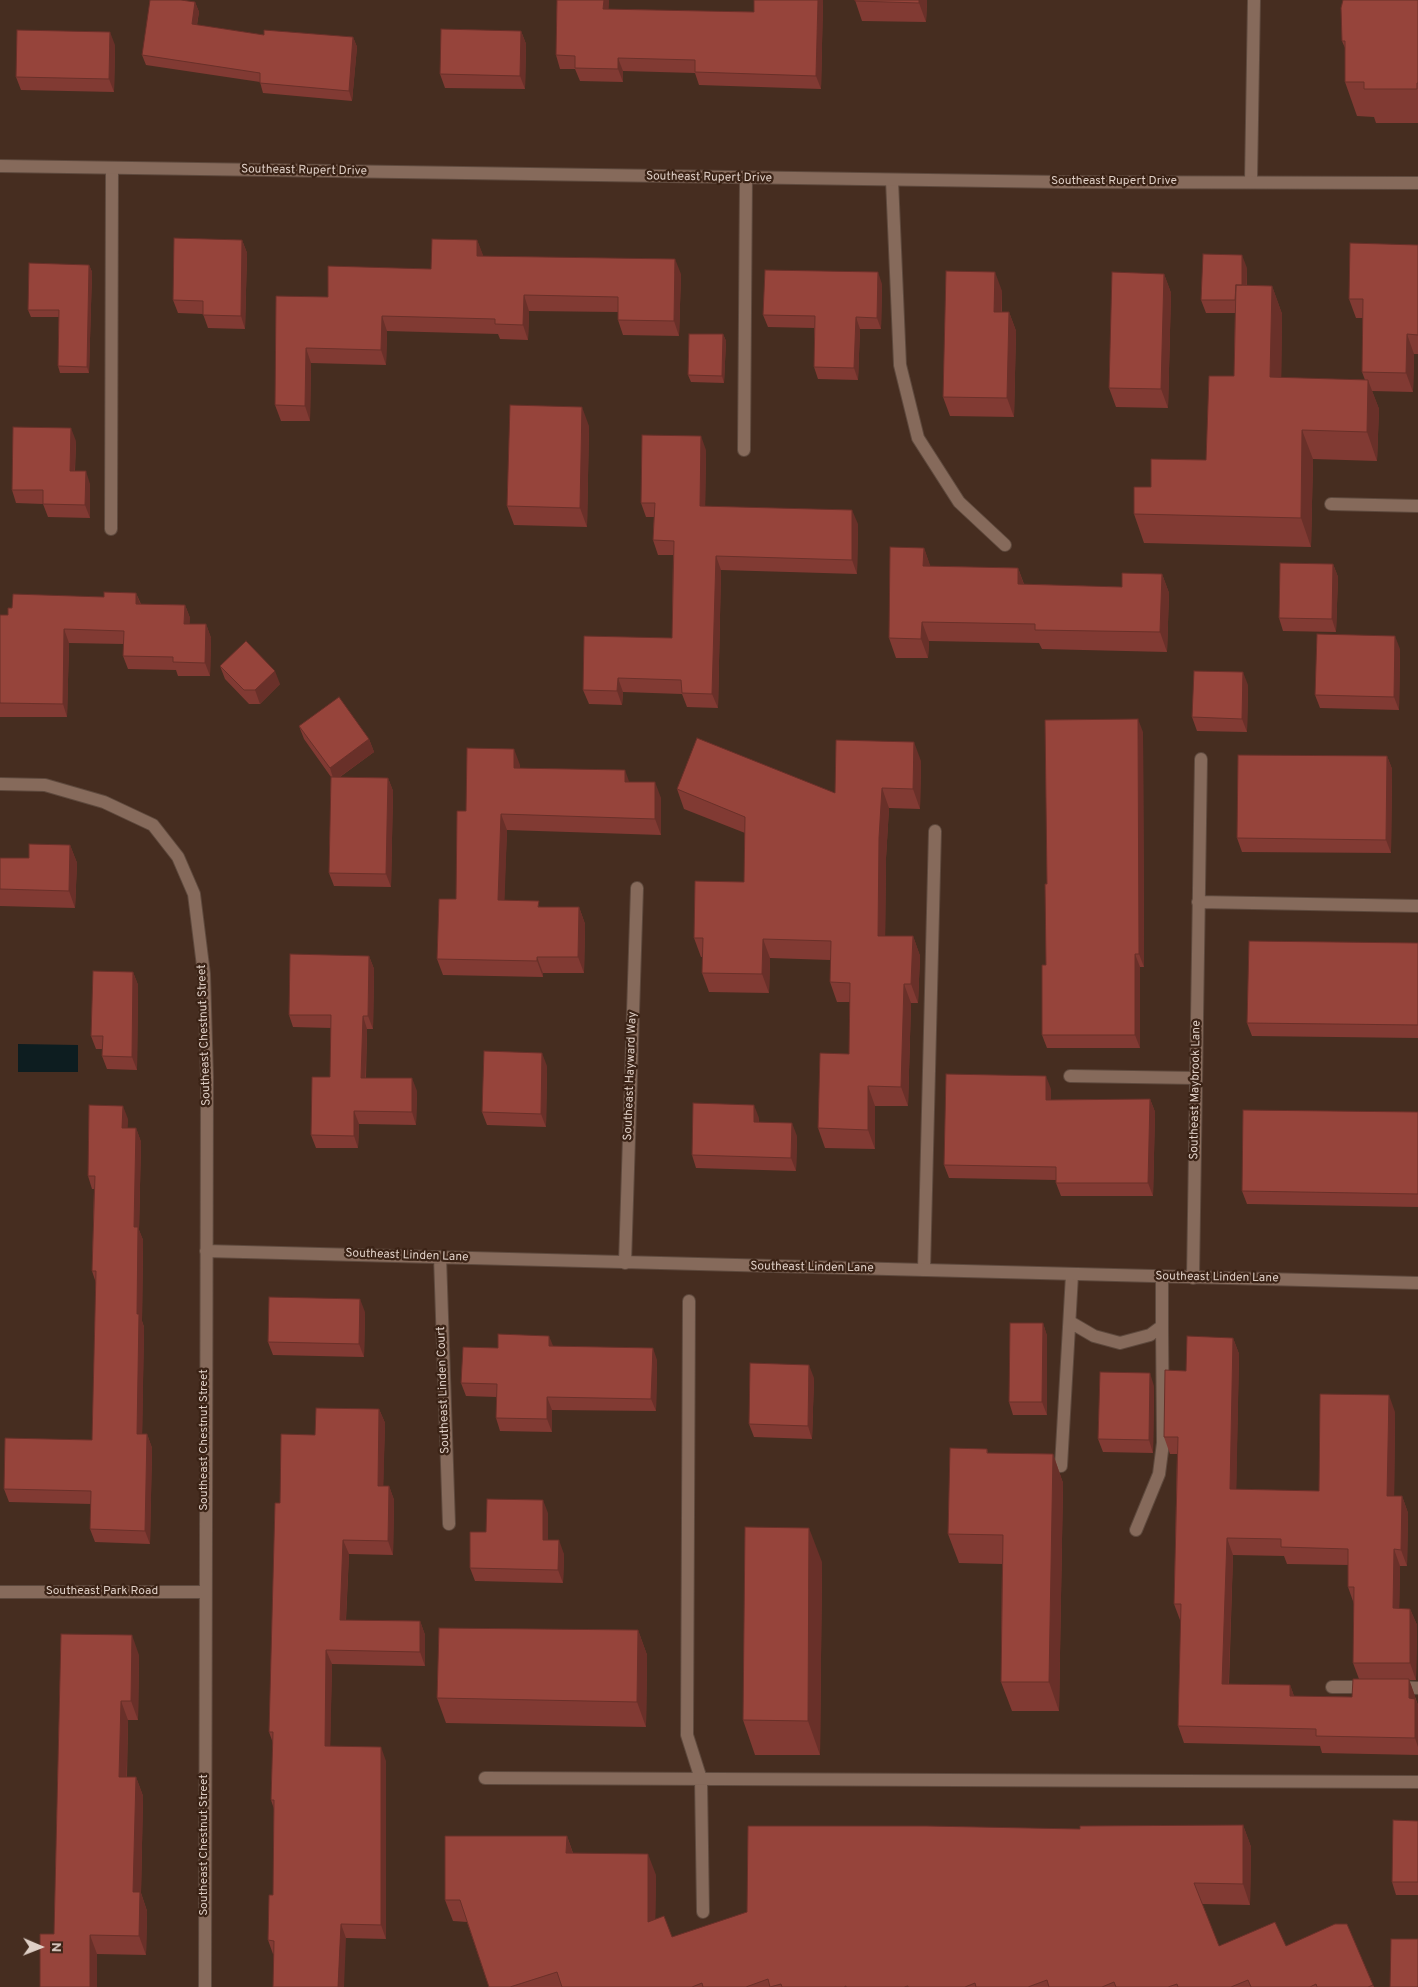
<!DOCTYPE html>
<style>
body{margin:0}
#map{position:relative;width:1418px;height:1987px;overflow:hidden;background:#462d20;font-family:Overpass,sans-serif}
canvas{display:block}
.north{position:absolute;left:15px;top:1922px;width:50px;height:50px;-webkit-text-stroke:4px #3b2316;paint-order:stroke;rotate:91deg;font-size:14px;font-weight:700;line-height:20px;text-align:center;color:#dfcfc6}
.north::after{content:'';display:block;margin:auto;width:18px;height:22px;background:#dfcfc6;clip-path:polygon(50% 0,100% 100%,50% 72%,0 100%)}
</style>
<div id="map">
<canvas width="1418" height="1987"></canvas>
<div class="north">N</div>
</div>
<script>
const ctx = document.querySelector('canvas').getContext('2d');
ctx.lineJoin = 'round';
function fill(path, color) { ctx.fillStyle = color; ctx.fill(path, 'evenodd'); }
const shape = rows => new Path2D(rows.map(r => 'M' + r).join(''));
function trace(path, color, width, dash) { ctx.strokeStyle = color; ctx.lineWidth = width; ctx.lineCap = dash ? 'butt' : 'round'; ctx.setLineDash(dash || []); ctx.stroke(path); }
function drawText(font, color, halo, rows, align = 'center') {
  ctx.font = font + ' Overpass,sans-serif'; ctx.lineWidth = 4.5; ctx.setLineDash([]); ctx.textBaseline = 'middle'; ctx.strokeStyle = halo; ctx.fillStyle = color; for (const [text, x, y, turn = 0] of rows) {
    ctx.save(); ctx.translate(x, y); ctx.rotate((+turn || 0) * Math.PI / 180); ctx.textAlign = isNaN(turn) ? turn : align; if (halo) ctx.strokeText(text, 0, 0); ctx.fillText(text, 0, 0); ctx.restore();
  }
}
fill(shape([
 [18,1044,78,1045,78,1072,18,1072]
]), '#0d1d20');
const service = shape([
 [892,180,900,365,918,438,959,502,1005,545],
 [1251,181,1254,0],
 [744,450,746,178],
 [1331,504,1418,506],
 [111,529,112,168],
 [1070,1076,1196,1078],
 [924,1270,935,831],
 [689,1301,687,1735,701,1779,703,1912],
 [1070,1322,1094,1336,1120,1343,1150,1335,1162,1326,1162,1277],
 [1061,1466,1072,1275],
 [1136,1530,1159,1474,1163,1443,1162,1326],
 [1332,1687,1368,1687],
 [1396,1687,1418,1688],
 [485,1778,1418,1782]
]);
const minor = shape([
 [0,166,1061,182,1418,183],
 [0,784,45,785,104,802,153,825,178,857,194,894,204,974,207,1077,205,1987],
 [1198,902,1418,906],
 [206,1251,1418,1283],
 [440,1257,449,1524],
 [625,1263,637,888],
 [1193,1278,1201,759],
 [0,1592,205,1592]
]);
trace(service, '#5e493d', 14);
trace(minor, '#5e493d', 14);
trace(service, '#866a5b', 12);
trace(minor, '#866a5b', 12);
fill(shape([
 [557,0,609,0,608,9,754,12,823,0,821,89,699,85,695,73,623,71,623,82,580,81,575,69,560,69,556,55],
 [855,0,927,0,926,22,862,21],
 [1418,0,1418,123,1376,123,1374,117,1357,116,1345,82,1345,48,1342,41],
 [195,2,199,12,197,25,264,35,353,37,357,47,352,101,263,93,260,82,146,65,142,55],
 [521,31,526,44,525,89,445,88,440,74],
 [115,45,114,92,21,90,16,77],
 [242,240,247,253,245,329,208,328,203,314,178,313,173,300],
 [477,240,483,256,681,274,679,336,623,335,618,320,618,312,529,311,528,340,500,339,498,334,387,331,386,365,311,363,310,421,281,421,275,405,328,297,431,269],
 [1418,245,1418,354,1414,354,1413,392,1372,391,1379,409,1377,461,1313,459,1311,547,1144,543,1134,514,1151,487,1206,460,1234,376,1235,313,1206,313,1201,300,1247,268,1247,285,1272,286,1282,314,1281,378,1365,380,1362,372,1363,318,1356,318,1349,299],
 [89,265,92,272,89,373,60,373,58,366,59,317,31,317,28,310],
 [1164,274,1171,293,1168,408,1116,407,1109,388],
 [882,284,881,329,860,329,858,380,818,379,814,367,814,328,768,327,763,315],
 [1002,291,1002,312,1009,312,1016,331,1014,417,950,416,943,397],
 [723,334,726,341,724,383,691,382,688,375],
 [589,426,587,527,514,525,507,506],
 [76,441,75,471,90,484,90,518,48,517,43,504,16,503,12,490],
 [706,450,705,506,858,524,857,574,721,570,718,708,687,707,682,694,623,692,622,705,589,704,583,690,672,638,673,555,658,555,653,540,654,517,646,517,641,503],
 [924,548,930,566,1018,568,1024,584,1122,587,1162,574,1169,593,1167,652,1042,649,1039,643,929,641,928,658,896,658,889,638],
 [1333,564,1338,577,1336,632,1283,631,1279,618],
 [136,593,141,604,185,605,190,618,189,624,206,624,211,638,210,676,178,676,176,670,128,669,123,656,124,644,69,643,67,717,0,717,0,615,8,615,12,608],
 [1400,649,1399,710,1320,708,1315,695],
 [220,666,280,684,260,704,249,704,225,679],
 [1248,685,1247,732,1197,731,1192,717],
 [299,726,369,739,374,752,340,777,388,778,393,791,391,887,334,886,329,873,331,777,304,739],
 [1143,732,1144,967,1140,967,1140,1048,1047,1048,1042,1035,1046,965,1047,884],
 [1387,756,1392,769,1391,853,1242,852,1237,838],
 [921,761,920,809,889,808,886,858,885,936,913,936,920,956,918,1003,911,1003,908,1106,875,1106,875,1149,825,1148,818,1128,849,1054,850,1002,837,1002,830,982,830,960,770,958,769,993,709,992,702,973,702,957,701,957,694,938,744,882,745,833,684,809,677,789,835,793],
 [520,765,520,768,629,782,661,798,661,835,507,830,504,900,541,907,579,907,585,924,584,973,543,973,543,977,443,975,437,959,456,899,466,811],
 [70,845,77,863,75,908,0,906,0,858,29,858],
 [1418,943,1418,1038,1252,1036,1247,1023],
 [369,956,374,969,373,1029,367,1029,366,1078,417,1091,416,1125,359,1124,358,1148,316,1148,311,1135,330,1077,331,1028,293,1027,289,1015],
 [133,972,138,985,137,1070,107,1069,102,1056,102,1049,96,1049,91,1036],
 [547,1066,546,1127,487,1125,482,1112],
 [1051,1089,1051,1100,1150,1099,1155,1112,1153,1196,1061,1196,1056,1183,1056,1180,949,1178,944,1165],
 [1418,1112,1418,1207,1247,1204,1242,1191],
 [759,1118,759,1122,797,1136,796,1171,696,1168,692,1155],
 [128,1119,127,1128,136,1128,141,1142,139,1230,143,1240,142,1321,144,1327,142,1434,147,1434,152,1448,150,1544,95,1542,90,1529,91,1504,9,1502,4,1489,92,1440,96,1283,92,1271,94,1189,92,1189,88,1176],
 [365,1312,364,1357,273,1355,268,1342],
 [1043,1323,1047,1336,1047,1415,1013,1415,1009,1402],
 [1233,1338,1239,1354,1236,1490,1319,1491,1395,1412,1394,1496,1402,1496,1408,1513,1407,1566,1400,1566,1399,1609,1410,1609,1417,1625,1416,1680,1409,1680,1418,1705,1418,1755,1322,1753,1320,1746,1184,1743,1178,1726,1181,1620,1180,1620,1174,1604,1177,1454,1170,1454,1164,1437,1186,1371],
 [1233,1555,1284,1556,1287,1564,1348,1565,1348,1587,1354,1604,1353,1663,1359,1679,1352,1697,1294,1696,1290,1685,1229,1684],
 [553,1346,657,1360,656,1411,552,1410,552,1432,500,1431,496,1418,496,1397,466,1396,461,1383,498,1348],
 [814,1378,812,1439,754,1437,749,1424],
 [1154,1386,1153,1453,1103,1452,1098,1439],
 [379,1409,385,1423,383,1486,389,1486,394,1500,393,1555,349,1554,346,1620,420,1621,425,1635,425,1666,332,1664,330,1746,386,1761,386,1939,346,1938,273,1954,268,1940,273,1895,274,1809,271,1800,273,1743,269,1732,315,1435],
 [987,1449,988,1453,1053,1454,1063,1483,1059,1711,1012,1711,1001,1682,1002,1564,959,1563,948,1534],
 [548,1513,548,1540,564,1554,563,1583,475,1581,470,1568,486,1532],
 [822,1562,820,1755,755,1755,743,1720],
 [638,1630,647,1655,646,1727,446,1723,437,1698],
 [61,1634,139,1655,138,1720,128,1720,127,1777,136,1777,143,1796,141,1893,147,1911,146,1955,97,1954,97,1987,40,1987,54,1934],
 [1418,1821,1418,1895,1396,1895,1392,1882],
 [1243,1825,1251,1847,1250,1905,1202,1904,1219,1946,1286,1946,1347,1924,1374,1987,489,1987,467,1922,453,1921,445,1900,567,1836,573,1853,656,1875,655,1919,672,1937,1080,1829]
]), '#813a33');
fill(shape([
 [604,0,609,0,608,22,603,9],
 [818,0,823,0,821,89,816,76],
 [919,0,927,0,926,22,919,3],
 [195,2,199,12,195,34,192,24],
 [521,31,526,44,525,89,520,76],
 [110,32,115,45,114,92,109,79],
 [353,37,357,47,352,101,349,91],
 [618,58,623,71,623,82,618,69],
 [242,240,247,253,245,329,241,316],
 [477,240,483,255,482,271,477,256],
 [1242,255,1247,268,1246,313,1241,300],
 [675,259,681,274,679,336,674,321],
 [89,265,92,272,89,373,87,367],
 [878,272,882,284,881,329,877,318],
 [995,272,1002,291,1001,331,994,312],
 [1164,274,1171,293,1168,408,1161,389],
 [1272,286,1282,314,1281,406,1270,377],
 [524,295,529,311,528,340,523,325],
 [1009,312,1016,331,1014,417,1007,398],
 [382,316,387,331,386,365,381,350],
 [856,317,860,329,858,380,854,368],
 [723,334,726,341,724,383,722,376],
 [1407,334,1414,354,1413,392,1406,373],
 [306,348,311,363,310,421,305,406],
 [1368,380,1379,409,1377,461,1367,432],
 [582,407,589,426,587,527,580,508],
 [71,428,76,441,74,484,70,471],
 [1302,430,1313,459,1311,547,1301,518],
 [701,436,706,450,705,520,700,506],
 [86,471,90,484,90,518,85,505],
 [852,510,858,524,857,574,852,560],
 [924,548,931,568,923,566],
 [716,556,721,570,718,708,712,694],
 [1333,564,1338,577,1336,632,1332,619],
 [1018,568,1025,588,1018,584],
 [1162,574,1169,593,1167,652,1160,632],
 [136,593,141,606,136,604],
 [185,605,190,618,189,637,184,624],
 [922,622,929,641,928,658,921,639],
 [206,624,211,638,210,676,205,663],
 [64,629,69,643,67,717,63,704],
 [1395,636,1400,649,1399,710,1394,697],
 [275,671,280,684,260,704,255,690],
 [1243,672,1248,685,1247,732,1242,719],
 [618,678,623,692,622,705,617,691],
 [1138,719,1143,732,1144,967,1139,954],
 [369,739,374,752,334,781,330,768],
 [914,742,921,761,920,809,913,789],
 [514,749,520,765,520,784,514,768],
 [1387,756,1392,769,1391,853,1386,840],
 [625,770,631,787,625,782],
 [388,778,393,791,391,887,386,874],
 [655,782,661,798,661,835,655,819],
 [882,788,889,808,886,858,885,955,878,936,879,838],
 [501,814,507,830,504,916,498,900],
 [70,845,77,863,75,908,69,891],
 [579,907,585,924,584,973,578,957],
 [913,936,920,956,918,1003,911,984],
 [763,939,770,958,769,993,762,974],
 [1135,954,1140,967,1140,1048,1135,1035],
 [369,956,374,969,373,1029,368,1016],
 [537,957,543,973,543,977,537,961],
 [133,972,138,985,137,1070,132,1057],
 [904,984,911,1003,908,1106,901,1087],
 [363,1016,367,1029,365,1090,361,1078],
 [542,1053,547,1066,546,1127,541,1114],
 [1046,1076,1051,1089,1051,1113,1046,1100],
 [412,1078,417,1091,416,1125,412,1112],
 [868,1086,875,1106,875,1149,868,1130],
 [1150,1099,1155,1112,1153,1196,1148,1183],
 [754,1105,759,1118,758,1135,754,1122],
 [123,1106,128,1119,127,1141,122,1128],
 [354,1111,359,1124,358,1148,354,1136],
 [792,1123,797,1136,796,1171,791,1158],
 [136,1128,141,1142,139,1230,143,1240,142,1321,144,1327,142,1447,137,1434,137,1314,134,1227],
 [360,1299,365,1312,364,1357,359,1344],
 [1043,1323,1047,1336,1047,1415,1042,1402],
 [549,1336,554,1348,549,1346],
 [1233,1338,1239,1354,1236,1506,1230,1489],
 [653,1348,657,1360,656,1411,651,1399],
 [809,1365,814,1378,812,1439,808,1426],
 [1150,1373,1154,1386,1153,1453,1149,1440],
 [1389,1395,1395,1412,1394,1513,1387,1496],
 [547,1397,552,1410,552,1432,547,1419],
 [379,1409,385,1423,383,1500,378,1486],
 [147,1434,152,1448,150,1544,145,1531],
 [1053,1454,1063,1483,1059,1711,1049,1682],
 [389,1486,394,1500,393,1555,388,1541],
 [1402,1496,1408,1513,1407,1566,1401,1550],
 [543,1500,548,1513,548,1553,543,1540],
 [809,1528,822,1562,820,1755,808,1721],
 [1227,1538,1233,1555,1228,1701,1222,1684],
 [343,1540,349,1554,345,1634,340,1620],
 [559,1540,564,1554,563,1583,558,1570],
 [1394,1549,1400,1566,1399,1625,1393,1608],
 [1410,1609,1417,1625,1416,1680,1410,1663],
 [420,1621,425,1635,425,1666,420,1652],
 [638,1630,647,1655,646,1727,637,1702],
 [132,1635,139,1655,138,1720,131,1701],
 [326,1650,332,1664,330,1760,325,1746],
 [1409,1679,1415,1696,1415,1715,1409,1698],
 [1290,1685,1296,1702,1290,1696],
 [1415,1699,1418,1705,1418,1747,1415,1738],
 [121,1701,128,1720,126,1796,119,1777],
 [381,1747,386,1761,386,1939,381,1925],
 [136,1777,143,1796,141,1893,147,1911,146,1955,139,1936,133,1892],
 [1243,1825,1251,1847,1250,1905,1243,1884],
 [567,1836,574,1857,566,1853],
 [648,1854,656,1875,655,1943,648,1922],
 [341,1924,346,1938,344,1987,338,1987],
 [90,1935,97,1954,97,1987,90,1987]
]), '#693029');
const building = shape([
 [150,0,181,0,195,2,192,24,264,35,264,30,353,37,349,91,260,83,260,73,142,55,150,0],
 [557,0,604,0,603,9,754,12,754,0,818,0,816,76,695,72,695,60,618,58,618,69,575,68,575,56,556,55,557,0],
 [855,0,919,0,919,3,855,1,855,0],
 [1343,0,1418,0,1418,83,1417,83,1417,89,1364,89,1364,82,1345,82,1345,41,1342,41,1341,8,1343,0],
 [441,29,521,31,520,76,440,74,441,29],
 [17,30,110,32,109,79,16,77,17,30],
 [174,238,242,240,241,316,203,315,203,301,173,300,174,238],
 [432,239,477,240,477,256,675,259,674,321,618,320,618,297,524,295,523,325,495,324,495,319,382,316,381,350,306,348,305,406,275,405,276,296,328,297,328,266,431,269,432,239],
 [1350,243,1418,245,1418,335,1407,334,1406,373,1362,372,1363,299,1349,299,1350,243],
 [1203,254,1242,255,1242,285,1236,285,1235,300,1201,300,1203,254],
 [29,263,89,265,87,367,58,366,59,310,28,310,29,263],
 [765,270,878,272,877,318,856,317,854,368,814,367,815,316,763,315,765,270],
 [946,271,995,272,994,312,1009,312,1007,398,943,397,946,271],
 [1112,272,1164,274,1161,389,1109,388,1112,272],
 [1236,285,1272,286,1270,377,1368,380,1367,432,1302,430,1301,518,1134,514,1134,487,1151,487,1151,459,1206,460,1209,376,1234,376,1236,285],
 [689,334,723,334,722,376,688,375,689,334],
 [510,405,582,407,580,508,507,506,510,405],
 [13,427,71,428,70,471,86,471,85,505,43,504,43,490,12,490,13,427],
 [642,435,701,436,700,506,852,510,852,560,716,556,712,694,682,693,681,680,618,678,617,691,583,690,584,636,672,638,674,541,653,540,655,503,641,503,642,435],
 [890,547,924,548,923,566,1018,568,1018,584,1122,587,1122,573,1162,574,1160,632,1035,630,1035,624,922,622,921,639,889,638,890,547],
 [1280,563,1333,564,1332,619,1279,618,1280,563],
 [104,592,136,593,136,604,185,605,184,624,206,624,205,663,173,662,173,657,123,656,124,631,64,629,63,704,0,703,0,615,8,615,8,608,12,608,13,594,104,597,104,592],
 [1317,634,1395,636,1394,697,1315,695,1317,634],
 [246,641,275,671,255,690,244,690,220,666,246,641],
 [1194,671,1243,672,1242,719,1192,717,1194,671],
 [339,697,369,739,330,768,299,726,339,697],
 [1138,719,1139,954,1135,954,1135,1035,1042,1035,1042,965,1046,965,1045,884,1047,884,1045,720,1138,719],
 [697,738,835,793,836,740,914,742,913,789,882,788,879,838,878,936,913,936,911,984,904,984,901,1087,868,1086,868,1130,818,1128,820,1053,849,1054,850,983,830,982,831,941,763,939,762,974,702,973,703,938,694,938,695,881,744,882,745,817,677,789,697,738],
 [467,748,514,749,514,768,625,770,625,782,655,782,655,819,501,814,498,900,539,901,538,907,579,907,578,957,537,957,537,961,437,959,439,899,456,899,457,811,466,811,467,748],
 [1238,755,1387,756,1386,840,1237,838,1238,755],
 [331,777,388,778,386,874,329,873,331,777],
 [29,844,70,845,69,891,0,889,0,858,29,858,29,844],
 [1249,941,1418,943,1418,1025,1247,1023,1249,941],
 [290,954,369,956,368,1016,363,1016,361,1078,412,1078,412,1112,354,1111,354,1136,311,1135,312,1077,330,1077,331,1015,289,1015,290,954],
 [93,971,133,972,132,1057,102,1056,103,1036,91,1036,93,971],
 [484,1051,542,1053,541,1114,482,1112,484,1051],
 [946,1074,1046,1076,1046,1100,1150,1099,1148,1183,1056,1183,1056,1167,944,1165,946,1074],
 [693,1103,754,1105,754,1122,792,1123,791,1158,692,1155,693,1103],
 [89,1105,123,1106,122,1128,136,1128,134,1227,138,1227,137,1314,139,1314,137,1434,147,1434,145,1531,90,1529,91,1491,4,1489,5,1438,92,1440,96,1271,92,1271,95,1176,88,1176,89,1105],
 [1243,1110,1418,1112,1418,1194,1242,1191,1243,1110],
 [269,1297,360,1299,359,1344,268,1342,269,1297],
 [1010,1323,1043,1323,1042,1402,1009,1402,1010,1323],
 [498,1334,549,1336,549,1346,653,1348,651,1399,547,1397,547,1419,496,1418,497,1384,461,1383,463,1347,498,1348,498,1334],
 [1187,1336,1233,1338,1230,1489,1319,1491,1320,1394,1389,1395,1387,1496,1402,1496,1401,1550,1394,1549,1393,1608,1410,1609,1410,1663,1353,1663,1354,1587,1348,1587,1348,1549,1281,1547,1281,1539,1227,1538,1222,1684,1290,1685,1290,1696,1352,1697,1353,1679,1409,1679,1409,1698,1415,1699,1415,1738,1316,1736,1316,1729,1178,1726,1181,1604,1174,1604,1178,1437,1164,1437,1165,1370,1186,1371,1187,1336],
 [750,1363,809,1365,808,1426,749,1424,750,1363],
 [1100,1372,1150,1373,1149,1440,1098,1439,1100,1372],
 [316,1408,379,1409,378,1486,389,1486,388,1541,343,1540,340,1620,420,1621,420,1652,326,1650,325,1746,381,1747,381,1925,341,1924,338,1987,273,1987,274,1941,268,1940,269,1895,273,1895,274,1800,271,1800,273,1732,269,1732,275,1503,280,1503,281,1434,315,1435,316,1408],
 [950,1448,987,1449,987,1453,1053,1454,1049,1682,1001,1682,1003,1535,948,1534,950,1448],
 [487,1499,543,1500,543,1540,559,1540,558,1570,470,1568,470,1532,486,1532,487,1499],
 [745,1527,809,1528,808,1721,743,1720,745,1527],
 [439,1628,638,1630,637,1702,437,1698,439,1628],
 [61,1634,132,1635,131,1701,121,1701,119,1777,136,1777,133,1892,140,1892,139,1936,90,1935,90,1987,40,1987,40,1934,54,1934,61,1634],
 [1393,1820,1418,1821,1418,1882,1392,1882,1393,1820],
 [1243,1825,1243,1884,1194,1883,1219,1946,1275,1922,1286,1946,1335,1924,1347,1924,1373,1985,1368,1987,1317,1987,1316,1984,1310,1987,1251,1987,1248,1980,1231,1987,1178,1987,1177,1984,1168,1987,1116,1987,1114,1982,1102,1987,1049,1987,1047,1980,1028,1987,976,1987,975,1983,965,1987,908,1987,908,1986,904,1987,846,1987,846,1986,844,1987,782,1987,781,1984,770,1987,768,1979,746,1987,703,1987,702,1983,692,1987,562,1987,557,1972,510,1987,489,1987,460,1900,445,1900,445,1836,567,1836,566,1853,648,1854,648,1922,664,1916,672,1937,747,1912,748,1826,927,1826,1080,1829,1080,1826,1243,1825],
 [1391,1939,1418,1939,1418,1987,1390,1987,1391,1939]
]);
fill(building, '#96443b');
trace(building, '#693029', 1);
drawText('12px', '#dfcfc6', '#3b2316', [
 ["Southeast Rupert Drive",304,171,1],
 ["Southeast Rupert Drive",709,178,1],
 ["Southeast Rupert Drive",1114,182],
 ["Southeast Chestnut Street",205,1035,-92],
 ["Southeast Hayward Way",631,1076,-88],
 ["Southeast Maybrook Lane",1196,1090,-89],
 ["Southeast Linden Lane",407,1256,2],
 ["Southeast Linden Lane",812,1268,1],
 ["Southeast Linden Lane",1217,1278,1],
 ["Southeast Linden Court",444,1390,-92],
 ["Southeast Chestnut Street",205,1440,-90],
 ["Southeast Park Road",102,1592],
 ["Southeast Chestnut Street",205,1845,-90]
]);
</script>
